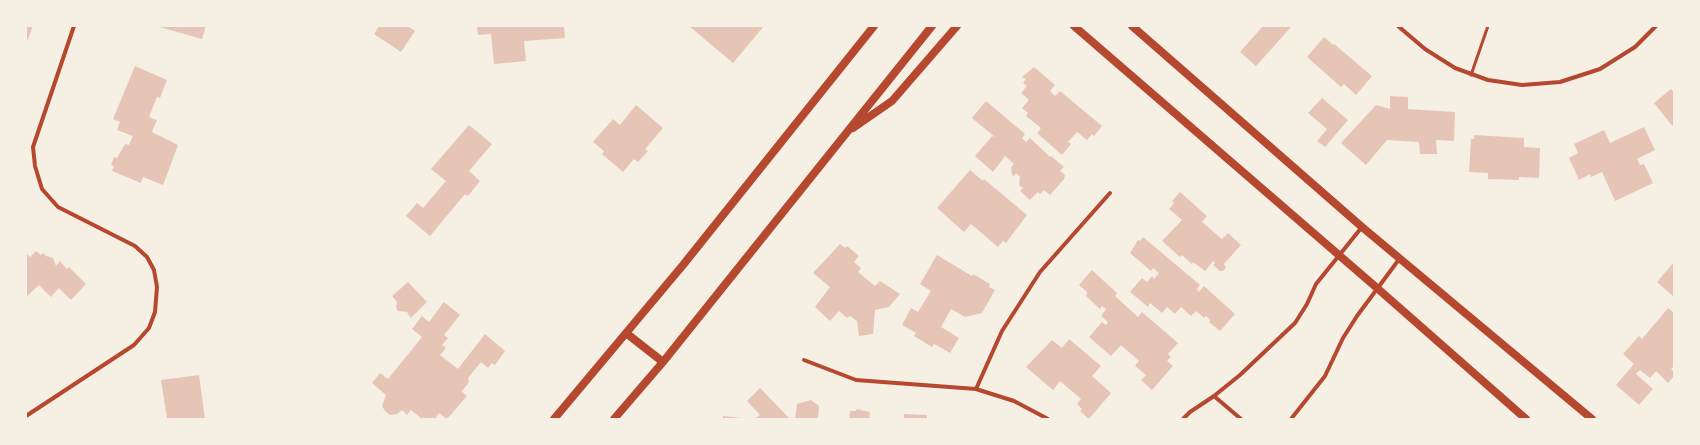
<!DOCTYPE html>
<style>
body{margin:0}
#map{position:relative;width:1700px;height:445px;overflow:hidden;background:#f6efe4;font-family:"Open Sans",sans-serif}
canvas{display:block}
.frame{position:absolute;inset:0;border:27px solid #f6efe4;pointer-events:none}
</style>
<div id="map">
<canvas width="1700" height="445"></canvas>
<div class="frame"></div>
</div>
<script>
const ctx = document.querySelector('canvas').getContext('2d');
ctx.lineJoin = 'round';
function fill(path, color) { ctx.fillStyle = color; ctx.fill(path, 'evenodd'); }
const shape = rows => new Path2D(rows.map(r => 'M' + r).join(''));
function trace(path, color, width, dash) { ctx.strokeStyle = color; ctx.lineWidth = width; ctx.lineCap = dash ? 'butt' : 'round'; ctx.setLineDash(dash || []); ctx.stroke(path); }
fill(shape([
 [26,26,33,26,26,44],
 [156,26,206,26,202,39],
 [379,26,408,26,415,31,401,52,374,34],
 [477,26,564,26,565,38,524,41,526,61,494,64,491,34,478,35],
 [689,26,764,26,733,63],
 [1263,26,1292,26,1256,66,1240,52],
 [1324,37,1333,45,1334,44,1372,76,1356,95,1344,84,1341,87,1307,57],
 [135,66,167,80,160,98,157,97,149,117,157,120,152,132,178,145,163,185,143,177,141,183,112,171,114,166,111,165,114,157,117,158,125,144,129,145,133,136,117,130,120,122,113,119],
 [1034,67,1055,85,1050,91,1055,96,1060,91,1102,126,1094,136,1092,134,1087,140,1077,132,1068,142,1071,144,1062,155,1037,133,1041,128,1026,116,1028,113,1022,108,1029,100,1021,93,1027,86,1023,83,1026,79,1022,77],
 [1671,89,1674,92,1674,128,1654,103],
 [1390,96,1408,97,1408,109,1455,112,1454,141,1436,140,1437,154,1420,154,1419,142,1387,140,1366,165,1341,143,1376,105,1390,109],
 [1322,98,1348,120,1325,147,1317,141,1327,129,1308,113],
 [986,101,1025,134,1022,138,1026,142,1030,138,1050,157,1051,156,1064,167,1060,171,1065,175,1064,179,1050,195,1044,190,1040,194,1038,192,1030,200,1020,191,1023,188,1019,185,1020,177,1016,173,1014,176,1012,175,1011,167,1014,164,1005,156,993,172,975,156,992,136,995,137,972,118],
 [636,105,663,128,645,149,648,151,638,162,634,159,623,172,602,154,604,151,593,142,613,119,620,125],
 [469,125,492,144,469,171,480,181,468,196,465,194,430,236,406,216,417,203,423,208,446,181,431,169],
 [1644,127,1655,150,1637,159,1640,165,1644,164,1653,183,1615,201,1602,172,1591,177,1590,174,1579,180,1569,158,1578,153,1574,144,1604,130,1610,143],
 [1474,135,1524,138,1524,147,1540,148,1539,178,1519,177,1519,180,1488,179,1488,173,1469,172,1471,139,1474,139],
 [970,170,983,181,984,179,1027,215,1006,243,1003,241,998,247,971,224,964,232,937,208],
 [1180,192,1207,216,1202,222,1222,239,1228,233,1241,245,1224,264,1226,268,1223,271,1220,271,1213,265,1215,263,1213,261,1205,271,1193,262,1192,264,1182,255,1180,257,1162,241,1182,220,1169,209,1174,203,1172,201],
 [1143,237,1200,285,1197,289,1199,292,1204,286,1235,314,1220,331,1209,322,1210,320,1206,316,1204,318,1196,311,1191,316,1181,307,1175,314,1167,307,1162,313,1150,303,1148,307,1130,292,1142,278,1147,282,1152,276,1154,279,1159,273,1153,268,1151,271,1130,253,1138,240,1140,241],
 [840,244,845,248,847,246,859,256,854,262,861,268,858,272,875,286,880,281,900,294,889,307,875,310,873,334,859,336,857,321,850,316,847,318,839,311,830,321,815,307,830,287,813,273],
 [36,251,41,255,43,253,46,256,53,258,56,266,60,261,67,269,69,267,86,284,71,300,59,288,51,297,39,285,26,297,26,256,27,254,30,257],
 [937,255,972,276,973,274,990,284,989,287,995,290,982,313,965,317,951,309,941,327,959,338,950,353,934,344,932,347,914,336,916,333,902,325,911,308,918,312,931,291,920,284],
 [1674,262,1674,297,1657,282],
 [1092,270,1117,293,1115,296,1138,317,1142,312,1178,343,1168,354,1171,357,1167,361,1173,366,1152,390,1141,380,1146,375,1135,366,1139,361,1121,345,1111,356,1089,337,1102,322,1106,325,1108,322,1101,316,1106,309,1102,306,1100,309,1086,296,1087,292,1079,285],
 [408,282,427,302,411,318,407,312,398,311,396,307,397,302,392,296],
 [444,302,460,315,444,335,448,338,442,345,446,348,440,355,458,369,485,334,505,351,495,365,492,363,488,368,481,362,468,378,469,382,462,391,460,390,467,396,447,419,439,413,435,419,422,419,411,410,407,415,402,410,397,414,390,415,385,411,382,406,386,395,372,383,380,373,388,379,422,337,412,329,422,316,429,322],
 [1668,308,1674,313,1674,366,1671,369,1674,372,1674,376,1668,383,1656,371,1650,378,1640,370,1636,374,1653,389,1639,405,1616,385,1634,364,1623,354,1639,336,1642,339],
 [1069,339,1101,366,1092,376,1111,393,1089,419,1080,411,1082,409,1077,404,1081,399,1060,381,1053,390,1026,367,1052,340,1062,348],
 [199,375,205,419,163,419,167,418,161,380],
 [760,388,790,419,754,419,760,415,747,401],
 [811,400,819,406,818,419,795,419,797,404],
 [857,409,870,412,869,419,849,419,850,411,856,411],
 [904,414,927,415,927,419,904,419],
 [723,416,742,418,742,419,723,419]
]), '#e6c5b7');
trace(shape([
 [1471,75,1488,26]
]), '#b5482f', 3);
trace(shape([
 [1398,26,1425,49,1455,68,1488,80,1522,85,1560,82,1600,69,1635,47,1656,26],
 [804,360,856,380,976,389,1014,401,1048,419],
 [976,389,1002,331,1040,272,1110,193],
 [1214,396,1241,419],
 [26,416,134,345,149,328,155,312,157,287,154,270,147,257,135,246,58,207,42,189,35,166,33,147,74,26],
 [1183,419,1190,412,1214,396,1240,375,1295,323,1307,304,1316,284,1362,227],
 [1291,419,1325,376,1343,338,1357,316,1400,258]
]), '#b5482f', 4);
trace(shape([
 [1074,26,1377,288,1526,419],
 [1132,26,1362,227,1592,419],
 [853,128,892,101,957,26],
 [626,333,663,362],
 [554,419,683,265,874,26],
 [614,419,663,362,932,26]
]), '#b5482f', 8);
</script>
